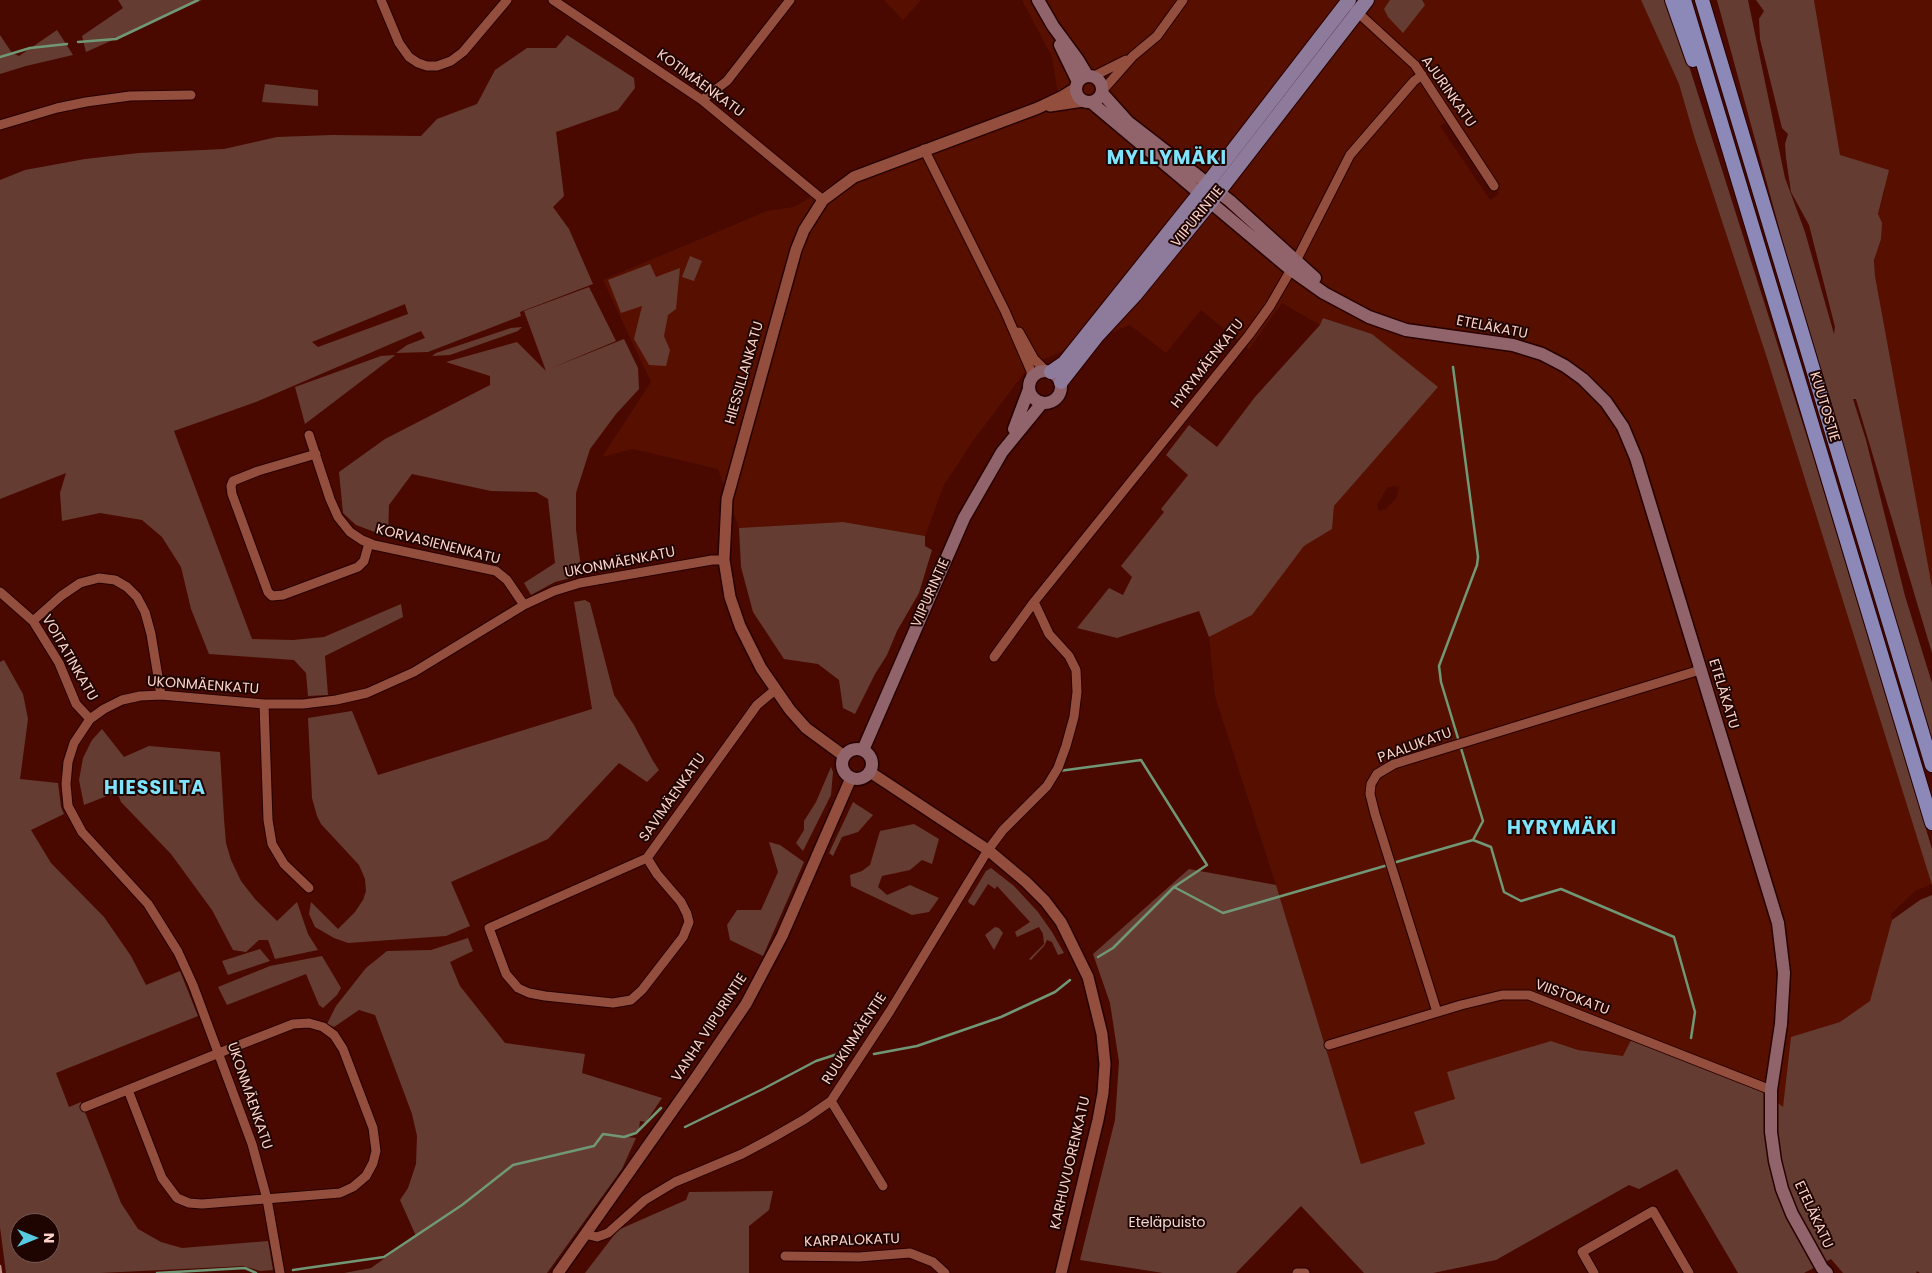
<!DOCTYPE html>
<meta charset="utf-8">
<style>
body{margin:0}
#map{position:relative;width:1932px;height:1273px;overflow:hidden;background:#490900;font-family:Poppins,sans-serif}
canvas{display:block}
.north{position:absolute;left:10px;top:1213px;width:50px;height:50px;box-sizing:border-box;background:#1f0502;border:1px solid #775752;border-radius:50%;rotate:90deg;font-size:14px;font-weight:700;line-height:20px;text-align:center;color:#fcd3c9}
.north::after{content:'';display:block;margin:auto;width:18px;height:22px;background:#57c9e2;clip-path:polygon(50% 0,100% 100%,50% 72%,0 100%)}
</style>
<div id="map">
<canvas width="1932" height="1273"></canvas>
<div class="north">N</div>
</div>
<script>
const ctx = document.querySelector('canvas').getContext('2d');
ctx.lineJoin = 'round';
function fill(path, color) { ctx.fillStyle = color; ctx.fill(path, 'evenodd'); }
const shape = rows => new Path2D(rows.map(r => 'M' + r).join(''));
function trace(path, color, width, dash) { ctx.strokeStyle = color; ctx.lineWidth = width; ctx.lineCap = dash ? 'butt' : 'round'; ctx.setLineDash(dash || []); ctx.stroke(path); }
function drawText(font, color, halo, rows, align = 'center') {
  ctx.font = font + ' Poppins,sans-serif'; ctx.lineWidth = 4; ctx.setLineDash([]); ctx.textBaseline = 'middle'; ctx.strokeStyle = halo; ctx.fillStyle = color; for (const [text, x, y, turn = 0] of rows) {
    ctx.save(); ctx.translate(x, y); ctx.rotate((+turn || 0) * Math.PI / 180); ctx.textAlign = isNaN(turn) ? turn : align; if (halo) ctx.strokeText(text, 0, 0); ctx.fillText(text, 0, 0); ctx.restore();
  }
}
fill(shape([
 [884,0,921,0,903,20],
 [1022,0,1641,0,1679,84,1694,136,1766,355,1932,884,1915,891,1891,914,1892,920,1871,1001,1840,1022,1791,1038,1783,1107,1756,1086,1632,1038,1623,1056,1578,1050,1551,1041,1447,1072,1455,1099,1425,1144,1361,1164,1276,885,1215,696,1209,637,1252,615,1304,546,1332,529,1334,506,1437,388,1372,334,1324,318,1320,325,1282,303,1249,349,1201,310,1166,353,1130,325,1031,364,975,438,944,485,925,536,843,522,739,528,718,469,633,449,602,457,651,382,603,280,767,211,794,207,855,171,1058,94,1052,57],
 [1451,119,1499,194,1490,200,1440,126],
 [1393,486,1399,487,1397,497,1386,509,1379,511,1377,505,1387,488],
 [1814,0,1932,0,1932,587,1875,276,1875,225,1885,190,1840,156]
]), '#571000');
fill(shape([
 [118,0,202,0,86,52,82,36,123,8],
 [1390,0,1422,0,1425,5,1403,33,1388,17,1384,9],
 [1641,0,1665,0,1683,47,1813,456,1932,849,1932,885,1766,355,1694,136,1679,84],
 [1717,0,1748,0,1785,178,1805,232,1834,334,1835,327,1809,225,1791,192,1786,158,1785,144,1788,134,1782,128,1760,39,1759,19,1764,11,1756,0,1814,0,1840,155,1889,170,1878,214,1882,223,1881,239,1874,260,1875,276,1932,587,1932,653,1856,399,1853,399,1866,440,1905,596,1932,683,1932,741,1784,246],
 [57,30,73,55,26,66,0,74,0,35,12,53,19,56],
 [567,35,634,78,635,88,618,110,556,132,564,196,553,207,569,229,593,284,520,312,521,316,428,352,396,353,407,345,425,338,421,331,256,402,174,431,252,639,293,640,324,637,401,604,403,617,325,656,328,695,308,696,306,673,294,660,209,654,191,609,181,567,162,537,142,520,100,513,62,521,60,493,66,473,0,499,0,180,25,170,85,159,139,153,224,149,277,137,332,135,421,136,437,119,477,104,495,70,527,48,556,48],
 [405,304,408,314,318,347,312,342],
 [265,84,318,90,318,106,262,102],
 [690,256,702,261,694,281,682,277],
 [650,264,656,277,680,268,676,309,668,315,664,336,670,350,666,366,649,365,634,339,642,306,621,313,608,280],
 [589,287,616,341,549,369,624,339,638,368,639,389,616,414,590,449,576,493,576,530,582,575,555,582,531,595,524,583,555,563,548,499,536,492,491,491,412,474,389,505,388,537,356,525,343,513,339,472,385,439,490,385,490,376,446,362,517,342,546,371,524,311],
 [1323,318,1372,334,1438,387,1334,506,1332,529,1304,546,1252,615,1209,637,1199,611,1117,638,1077,628,1109,588,1123,595,1132,577,1121,566,1164,512,1161,509,1188,475,1166,455,1189,425,1217,447,1255,397,1320,325],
 [522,327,518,331,450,355,432,356,436,353,511,328],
 [395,355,393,357,305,424,295,387,381,356],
 [843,522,925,536,925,546,932,550,919,593,897,631,887,655,875,674,855,714,843,708,839,680,818,664,784,659,753,612,741,567,739,528],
 [585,600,590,603,614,695,634,725,653,761,659,770,647,782,619,763,548,839,451,882,470,926,446,936,348,943,334,938,315,927,309,914,311,902,338,929,355,912,363,900,366,891,365,879,359,865,321,824,317,816,312,798,308,718,352,711,378,775,592,709,574,602],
 [4,660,23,694,28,719,20,779,58,783,61,807,64,814,31,830,51,863,104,917,131,956,146,985,180,971,198,1016,56,1073,69,1107,81,1102,121,1203,138,1229,161,1242,182,1248,268,1241,273,1270,260,1271,244,1266,100,1273,6,1273,0,1227,0,662],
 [20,1223,50,1223,50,1253,20,1253],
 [102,729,124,757,149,746,220,752,224,819,226,843,231,860,241,881,255,899,277,921,297,902,308,934,318,950,275,959,268,940,259,940,246,952,233,950,212,910,171,854,121,802,117,792,84,805,79,780,83,758,92,740],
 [831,767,833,772,831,795,803,851,796,843,804,830,804,821,816,802],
 [853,802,873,815,858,832,842,837,833,856,829,853],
 [914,824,939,839,932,864,922,860,910,870,882,876,878,887,887,895,910,885,939,898,929,912,912,915,851,886,850,875,862,871,870,865,880,831],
 [769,842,780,845,804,862,763,956,730,940,727,925,737,910,761,910,778,872],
 [991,868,1014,886,1038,912,1052,932,1064,953,1058,955,1052,942,1047,940,1044,946,1031,960,1029,959,1044,944,1043,934,1039,927,1017,937,1015,932,1030,922,997,886,995,889,988,884,974,906,969,903,968,901,986,871],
 [1189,869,1276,885,1361,1164,1425,1144,1414,1112,1455,1099,1447,1072,1551,1041,1578,1050,1623,1056,1632,1038,1756,1086,1783,1107,1791,1037,1840,1022,1870,1001,1892,920,1920,900,1932,895,1932,1273,1920,1273,1917,1271,1916,1273,1843,1273,1831,1259,1804,1273,1738,1273,1677,1169,1639,1189,1629,1185,1496,1260,1433,1273,1364,1273,1301,1206,1236,1273,1163,1273,1080,1260,1115,1120,1119,1062,1110,1003,1093,954],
 [995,927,999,928,1003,933,994,950,985,935],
 [468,938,473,951,450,962,460,986,505,1043,585,1054,582,1073,662,1098,646,1122,640,1121,639,1129,628,1137,636,1138,622,1169,547,1273,344,1273,371,1268,416,1236,400,1200,408,1188,416,1164,417,1136,412,1114,375,1015,359,1010,334,1027,327,1024,336,1006,366,968,387,951,431,950],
 [260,949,270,961,228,975,222,961],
 [322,956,341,988,337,995,323,1008,319,1005,306,974,227,1005,218,987,270,966],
 [773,1191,769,1210,749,1226,749,1273,585,1273,618,1230,686,1200,689,1192]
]), '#653c31');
trace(shape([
 [78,42,116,39,198,0],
 [0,57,30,48,67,44],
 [1453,367,1478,557,1477,565,1439,666,1441,682,1483,821,1473,840],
 [1059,771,1141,760,1207,865,1174,887],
 [1393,863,1473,840,1491,847,1504,892,1521,901,1561,889,1674,937,1695,1012,1691,1038],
 [1098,957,1113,948,1174,887,1223,913,1388,865],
 [874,1054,917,1046,1001,1017,1055,992,1070,980],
 [685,1127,763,1089,816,1061,853,1049],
 [293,1270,384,1257,462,1205,513,1165,594,1146,603,1134,624,1137,636,1133,661,1108],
 [157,1273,245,1268,256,1273]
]), '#719876', 2.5);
const minor = shape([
 [381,0,399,43,409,57,418,63,427,66,437,66,451,61,463,52,507,0],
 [553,0,702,100,823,200],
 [1355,10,1415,65,1494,186],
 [1094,76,1126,60],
 [1103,90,1133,56,1157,36,1183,0],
 [702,100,727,81,790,0],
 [0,125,57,108,86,102,130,96,191,95],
 [924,149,1005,311,1031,371,1031,379],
 [1019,332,1034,359,1046,371],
 [309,435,330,499,338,517,350,532,362,540,374,545,496,571,507,580,524,605],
 [316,454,258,471,233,481,231,486,232,494,268,592,272,596,283,595,358,567,364,561,369,543],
 [0,592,33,621,59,663,76,704,90,719],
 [33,621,61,596,80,583,99,578,115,580,127,587,137,597,145,612,151,634,161,695],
 [994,657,1034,602,1249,335,1270,306,1296,261,1350,155,1414,81,1422,75],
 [264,704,268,820,272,844,284,864,309,888],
 [647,858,657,874,681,902,687,914,689,922,683,937,642,990,631,1000,613,1003,545,996,529,993,518,988,506,974,489,928,647,858,757,705,775,690],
 [1437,1012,1375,814,1370,794,1371,784,1377,774,1394,764,1700,670],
 [1329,1045,1461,1005,1502,995,1529,995,1771,1090],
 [831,1101,883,1186],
 [85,1107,229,1049,293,1024,309,1023,323,1027,334,1035,343,1049,373,1128,376,1151,373,1163,366,1176,353,1187,340,1193,202,1204,189,1203,177,1198,162,1178,128,1090],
 [585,1234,597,1237,608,1233,645,1200,675,1182,742,1154,772,1138,805,1119,831,1101,890,1011,988,850,1003,830,1047,786,1058,768,1066,746,1074,717,1077,692,1076,670,1069,656,1049,634,1034,602],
 [785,1256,859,1257,910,1253,933,1262,945,1273],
 [280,1273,267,1199,252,1144,193,985,178,952,148,904,82,832,68,806,66,784,68,762,74,743,90,719,104,709,122,700,140,696,161,695,264,704,303,704,336,700,367,693,414,672,524,605,554,591,580,583,712,560,724,560],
 [1297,1273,1305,1273],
 [1594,1273,1582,1252,1653,1211,1689,1273]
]);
const tertiary = shape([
 [1050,106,1083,101],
 [844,756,806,728,790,710,761,668,740,626,730,597,724,560,727,499,796,250,804,230,823,200,854,177,1038,108,1063,96,1076,88],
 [870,772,988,850,1026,882,1045,901,1061,922,1088,977,1102,1034,1105,1064,1103,1093,1098,1120,1061,1273],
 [558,1273,697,1076,746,1004,782,936,851,778]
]);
const secondary = shape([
 [1038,0,1053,26,1078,60,1087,75],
 [1060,45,1078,82],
 '1076 89a13 13 0 1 1 26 0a13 13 0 1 1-26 0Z',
 [1102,93,1128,122,1230,201,1315,278],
 [1091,102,1290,269,1324,293,1369,317,1406,330,1513,345,1542,354,1565,366,1583,379,1606,402,1623,427,1636,458,1778,923,1784,973,1781,1024,1771,1090,1771,1132,1775,1161,1782,1189,1792,1214,1822,1268,1827,1273],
 '1029 387a16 16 0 1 1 32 0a16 16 0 1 1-32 0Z',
 [1014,429,1029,389],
 '842 764a15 15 0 1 1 30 0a15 15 0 1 1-30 0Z',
 [863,750,964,518,1002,452,1042,403]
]);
const primary = shape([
 [1051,372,1064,363,1207,184,1349,0],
 [1061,382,1097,336,1135,295,1210,203,1367,0]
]);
const trunk = shape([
 [1672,0,1693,60],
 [1684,0,1932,823],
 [1702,0,1932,765]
]);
trace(minor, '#270000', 11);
trace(tertiary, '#270000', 14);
trace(secondary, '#270000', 15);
trace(primary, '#270000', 16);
trace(trunk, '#270000', 16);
trace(minor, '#934e3e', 9);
trace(tertiary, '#934e3e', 11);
trace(secondary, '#91646c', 12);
trace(primary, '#8e7a9a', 14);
trace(trunk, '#8c89b9', 14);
trace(shape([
 [0,1266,1,1273]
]), '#be8d83', 2.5);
drawText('14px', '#fcd3c9', '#1f0502', [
 ["KOTIMÄENKATU",700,84,36],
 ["AJURINKATU",1448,92,55],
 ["VIIPURINTIE",1198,217,-51],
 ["ETELÄKATU",1492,328,11],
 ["HYRYMÄENKATU",1208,364,-52],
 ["HIESSILLANKATU",745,373,-74],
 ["KUUTOSTIE",1824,407,73],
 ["KORVASIENENKATU",438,545,14],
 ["UKONMÄENKATU",620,563,-11],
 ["VIIPURINTIE",931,593,-66],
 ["VOITATINKATU",69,658,60],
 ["UKONMÄENKATU",203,686,4],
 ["ETELÄKATU",1723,694,73],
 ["PAALUKATU",1415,746,-20],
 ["SAVIMÄENKATU",673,798,-55],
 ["VIISTOKATU",1572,998,20],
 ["VANHA VIIPURINTIE",710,1028,-57],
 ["RUUKINMÄENTIE",855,1039,-57],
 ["UKONMÄENKATU",249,1096,71],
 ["KARHUVUORENKATU",1071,1163,-77],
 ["ETELÄKATU",1813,1215,65],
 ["KARPALOKATU",852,1241,-2]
]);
drawText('14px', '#efd9d3', '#1f0502', [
 ["Eteläpuisto",1167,1223]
]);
ctx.letterSpacing = '1px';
drawText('bold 19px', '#7ee3fb', '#1f0502', [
 ["MYLLYMÄKI",1167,159],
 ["HIESSILTA",155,789],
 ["HYRYMÄKI",1562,829]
]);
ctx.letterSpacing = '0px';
</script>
